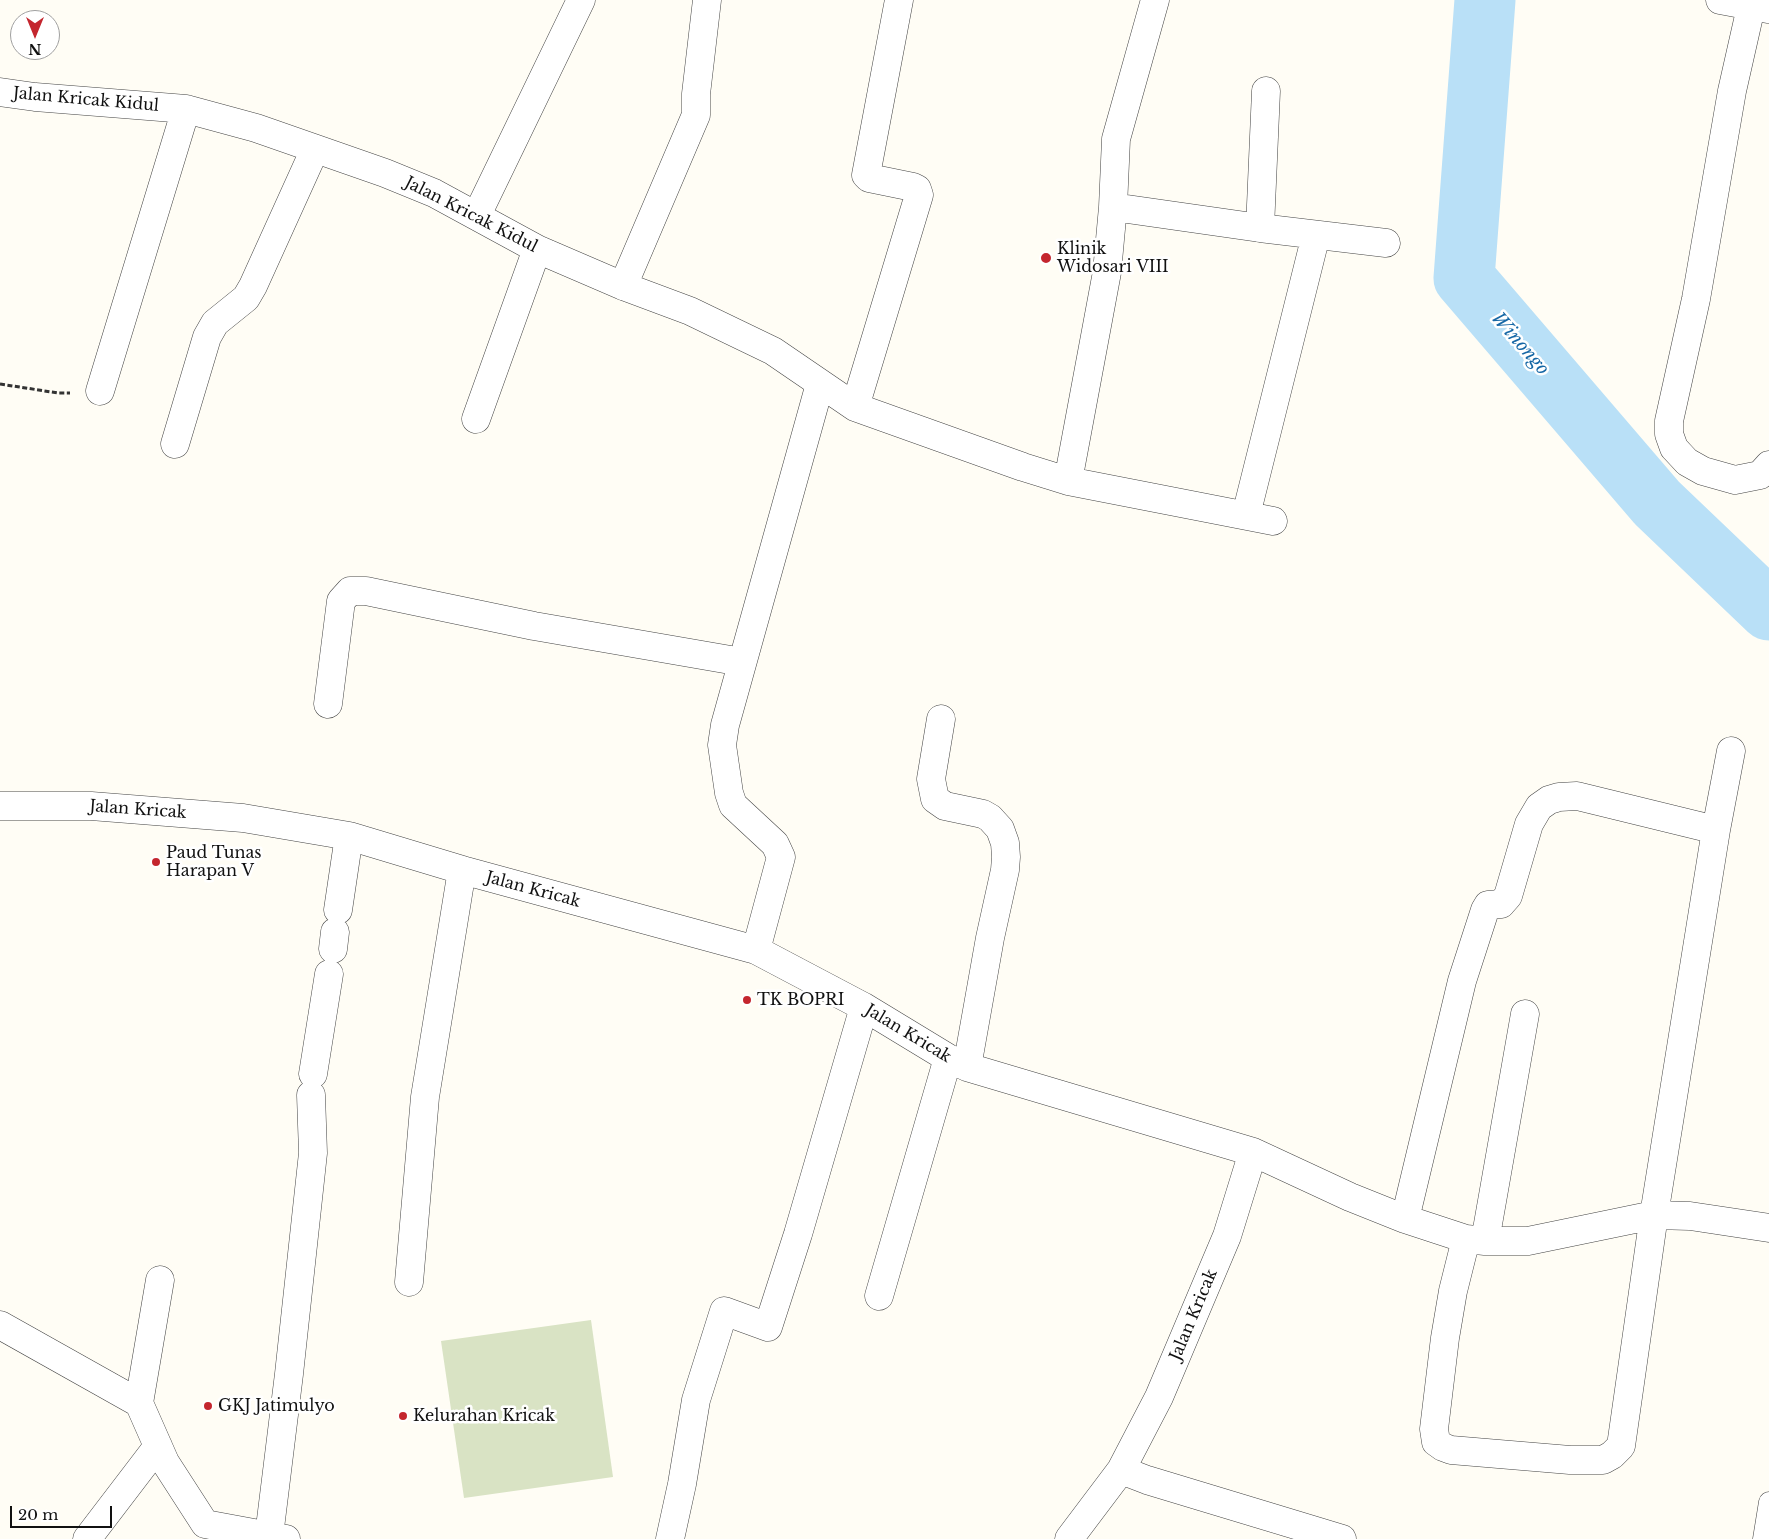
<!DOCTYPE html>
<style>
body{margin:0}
#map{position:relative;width:1769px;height:1539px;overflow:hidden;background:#fffdf5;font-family:"Libre Baskerville",serif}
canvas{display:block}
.north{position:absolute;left:10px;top:10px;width:50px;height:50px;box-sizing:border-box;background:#fff;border:1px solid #a0a0a0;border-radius:50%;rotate:180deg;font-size:14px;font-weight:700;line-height:20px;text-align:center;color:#111}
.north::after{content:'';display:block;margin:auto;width:18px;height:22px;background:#c4262e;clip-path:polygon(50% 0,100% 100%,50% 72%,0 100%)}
.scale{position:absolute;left:10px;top:1506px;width:102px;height:22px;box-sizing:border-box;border:2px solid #111;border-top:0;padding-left:6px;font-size:15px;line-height:18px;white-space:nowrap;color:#111;-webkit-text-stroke:4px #fff;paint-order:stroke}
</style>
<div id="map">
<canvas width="1769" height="1539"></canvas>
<div class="north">N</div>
<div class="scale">20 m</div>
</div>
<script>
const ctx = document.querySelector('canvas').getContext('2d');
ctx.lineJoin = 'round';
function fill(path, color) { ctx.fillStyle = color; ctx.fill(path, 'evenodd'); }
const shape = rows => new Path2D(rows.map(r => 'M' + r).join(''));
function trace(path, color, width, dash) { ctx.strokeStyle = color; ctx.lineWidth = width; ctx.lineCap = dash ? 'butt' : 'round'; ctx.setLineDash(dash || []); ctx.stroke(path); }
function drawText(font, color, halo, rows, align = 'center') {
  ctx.font = font + ' "Libre Baskerville",serif'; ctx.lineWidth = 5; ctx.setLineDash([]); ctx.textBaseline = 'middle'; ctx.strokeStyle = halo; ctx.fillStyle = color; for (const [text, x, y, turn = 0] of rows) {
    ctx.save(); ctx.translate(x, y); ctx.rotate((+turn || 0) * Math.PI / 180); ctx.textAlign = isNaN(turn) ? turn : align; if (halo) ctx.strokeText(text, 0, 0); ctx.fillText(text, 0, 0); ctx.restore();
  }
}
fill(shape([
 [591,1320,613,1477,464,1498,441,1341]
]), '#d9e3c4');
trace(shape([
 [1485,0,1464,278,1657,503,1769,610]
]), '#b9e0f7', 61);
const service = shape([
 [1763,1539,1769,1502]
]);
const minor = shape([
 [1720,0,1768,9],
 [1751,7,1732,91,1696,299,1669,421,1669,434,1674,448,1687,462,1703,471,1735,480,1760,475,1769,465],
 [0,92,35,97,186,109,256,128,385,173,434,193,537,249,623,286,690,311,773,351,855,407,1023,467,1068,481,1273,521],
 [1113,207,1260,228,1386,243],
 [477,215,581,0],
 [1260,228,1266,91],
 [623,286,696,115,696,94,707,0],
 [100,391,186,109],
 [855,407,919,195,917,189,913,187,869,178,866,175,899,0],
 [476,419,537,249],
 [175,444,207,337,215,323,246,298,253,286,315,149],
 [1068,481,1107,272,1113,207,1116,139,1155,0],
 [1246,515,1316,235],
 [328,704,341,601,350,591,366,591,534,626,742,662],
 [941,719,931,779,935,799,945,806,983,814,990,818,1000,829,1005,843,1006,857,1005,870,990,938,967,1067],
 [0,806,91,806,243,818,349,836,462,870,756,950,864,1007,948,1058,967,1067,1253,1152,1350,1197,1405,1219,1466,1239,1485,1241,1528,1241,1654,1215,1690,1216,1769,1228],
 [338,910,349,836],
 [333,949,335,932],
 [756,950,781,857,775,844,733,805,729,793,722,745,725,725,820,384],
 [313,1074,329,974],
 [1405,1219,1462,981,1485,910,1488,905,1501,904,1508,896,1529,824,1539,807,1549,800,1559,797,1577,796,1716,830],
 [1466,1239,1453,1291,1445,1338,1434,1429,1436,1442,1443,1447,1451,1450,1570,1460,1603,1460,1612,1455,1621,1446,1654,1215,1716,830,1731,751],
 [1485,1241,1525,1014],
 [409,1282,425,1097,462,870],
 [879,1296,948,1058],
 [0,1325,139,1403,165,1462,205,1524,286,1539],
 [139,1403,160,1280],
 [1121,1470,1147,1480,1342,1539],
 [269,1536,289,1374,313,1153,311,1095],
 [87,1539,158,1446],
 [670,1539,682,1484,696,1400,724,1311,768,1327,798,1234,864,1007],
 [1069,1539,1121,1470,1159,1397,1227,1236,1253,1152]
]);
trace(service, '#444', 21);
trace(minor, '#444', 29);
trace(shape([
 [0,384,58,393,70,393]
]), '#333', 3, [5, 2.5]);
trace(service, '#fff', 20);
trace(minor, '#fff', 28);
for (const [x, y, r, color] of [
 [1046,258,6,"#c4262e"],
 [156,862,5,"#c4262e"],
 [747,1000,5,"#c4262e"],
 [208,1406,5,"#c4262e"],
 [403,1416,5,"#c4262e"]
]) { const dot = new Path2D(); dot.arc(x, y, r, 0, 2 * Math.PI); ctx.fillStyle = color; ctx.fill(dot); trace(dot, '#fff', 2); }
drawText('16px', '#111', '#fff', [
 ["Jalan Kricak Kidul",86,100,5],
 ["Jalan Kricak Kidul",471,215,27],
 ["Jalan Kricak",138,810,4],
 ["Jalan Kricak",533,890,15],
 ["Jalan Kricak",908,1034,31],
 ["Jalan Kricak",1194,1315,-67]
]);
drawText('16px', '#111', '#fff', [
 ["Klinik",1057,249],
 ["Widosari VIII",1057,267],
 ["Paud Tunas",166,853],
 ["Harapan V",166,871],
 ["TK BOPRI",757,1000],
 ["GKJ Jatimulyo",218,1406],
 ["Kelurahan Kricak",413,1416]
], 'left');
drawText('italic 18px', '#1768a6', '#fff', [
 ["Winongo",1520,344,49]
]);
</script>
